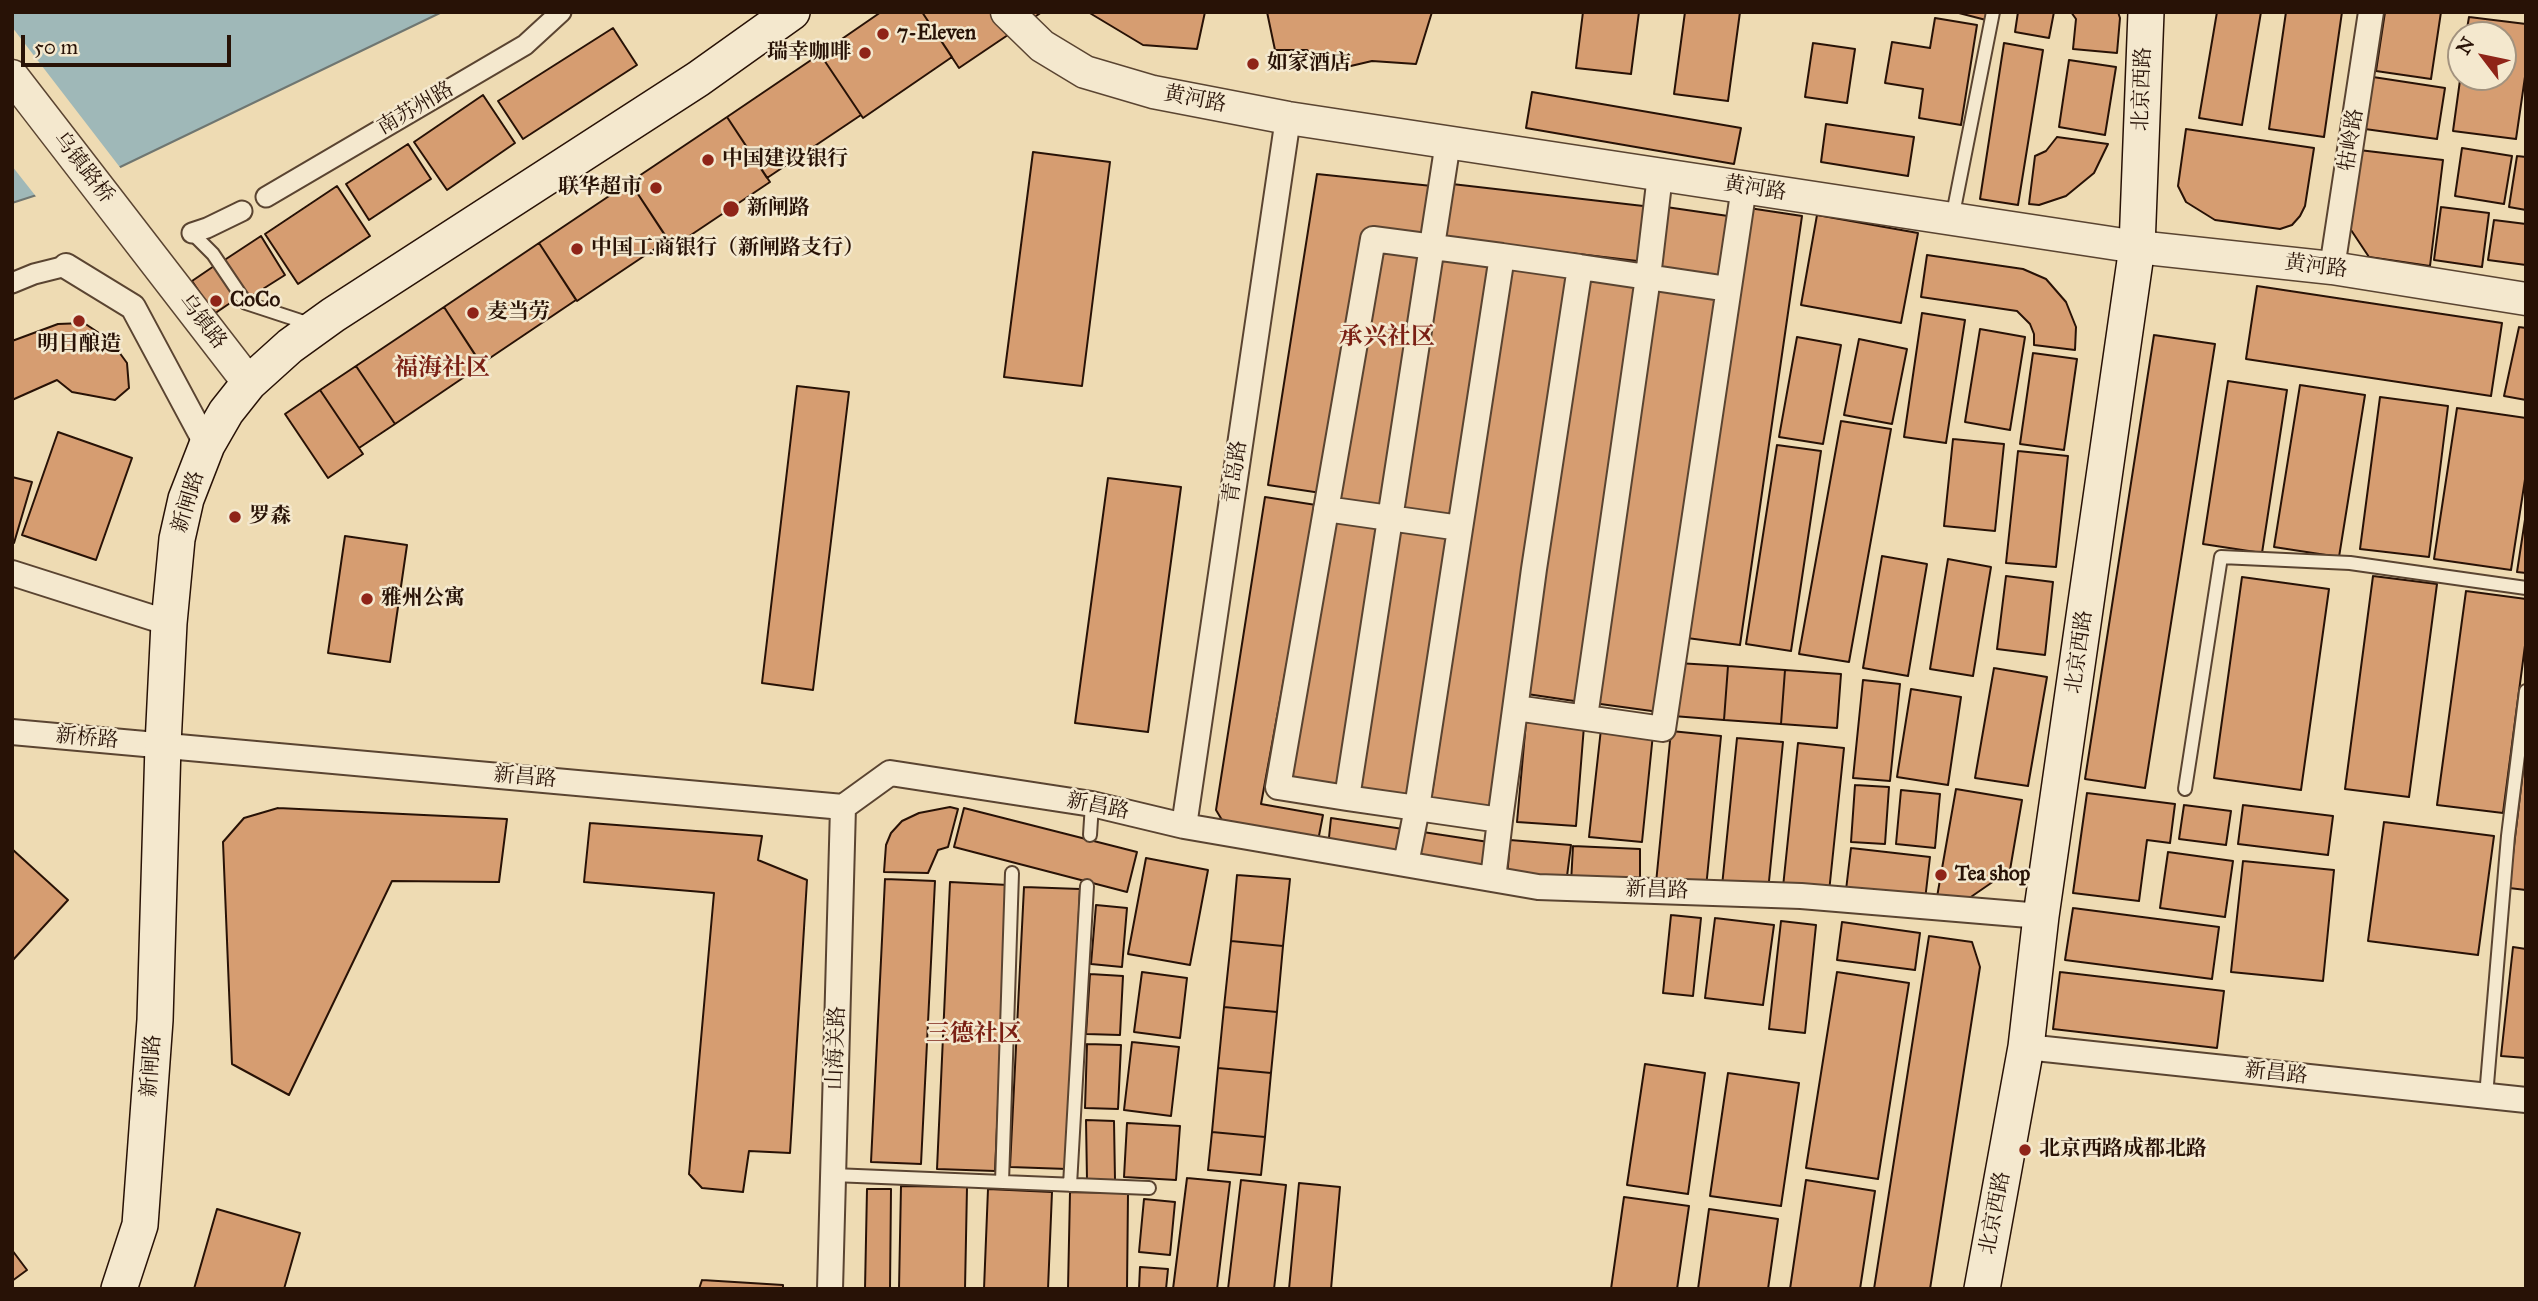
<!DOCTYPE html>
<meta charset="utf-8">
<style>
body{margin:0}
#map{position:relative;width:2538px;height:1301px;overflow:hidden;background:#eedbb3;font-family:"IM FELL Great Primer",serif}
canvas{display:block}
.frame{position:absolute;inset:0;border:14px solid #281206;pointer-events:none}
.north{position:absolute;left:2447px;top:21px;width:70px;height:70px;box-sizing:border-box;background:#f4e8ce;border:2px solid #a2927e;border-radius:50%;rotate:302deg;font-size:19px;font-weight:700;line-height:28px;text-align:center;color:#281206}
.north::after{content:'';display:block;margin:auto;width:24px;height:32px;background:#8f2418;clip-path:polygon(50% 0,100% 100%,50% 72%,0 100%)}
.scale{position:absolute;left:21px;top:35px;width:210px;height:32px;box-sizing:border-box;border:4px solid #281206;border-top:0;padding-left:9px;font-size:21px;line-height:24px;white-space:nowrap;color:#281206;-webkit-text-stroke:5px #f4e8ce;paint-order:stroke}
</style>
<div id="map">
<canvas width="2538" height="1301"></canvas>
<div class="frame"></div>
<div class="north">N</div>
<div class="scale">50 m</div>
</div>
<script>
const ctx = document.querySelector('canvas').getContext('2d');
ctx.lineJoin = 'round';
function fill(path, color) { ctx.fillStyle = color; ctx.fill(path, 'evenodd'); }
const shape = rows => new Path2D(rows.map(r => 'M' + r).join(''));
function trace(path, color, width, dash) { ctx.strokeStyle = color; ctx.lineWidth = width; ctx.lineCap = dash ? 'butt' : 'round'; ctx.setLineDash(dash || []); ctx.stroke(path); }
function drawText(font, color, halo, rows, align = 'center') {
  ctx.font = font + ' "IM FELL Great Primer","Noto Serif SC",serif'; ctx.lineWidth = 5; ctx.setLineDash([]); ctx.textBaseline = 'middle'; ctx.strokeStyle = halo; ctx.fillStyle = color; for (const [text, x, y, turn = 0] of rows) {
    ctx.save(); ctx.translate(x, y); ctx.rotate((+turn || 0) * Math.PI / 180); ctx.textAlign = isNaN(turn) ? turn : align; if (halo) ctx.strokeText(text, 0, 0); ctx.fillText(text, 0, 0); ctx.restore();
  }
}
const water = shape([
 [12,12,442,12,114,170,12,203,12,12]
]);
fill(water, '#9fb8b8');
trace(water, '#6f7671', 2);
fill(shape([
 [12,27,122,170,38,199,12,166]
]), '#eedbb3');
const building = shape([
 [881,12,922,12,952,57,863,118,820,54,881,12],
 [922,12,1042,12,959,68,922,12],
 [1088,12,1205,12,1197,49,1143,45,1088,12],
 [1267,12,1432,12,1416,64,1372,61,1338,69,1323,66,1307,50,1275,50,1267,12],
 [1583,12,1639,12,1631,74,1576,68,1583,12],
 [1685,12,1740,12,1728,101,1674,94,1685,12],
 [1955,12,1987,12,1986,20,1955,12],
 [2018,12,2054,12,2049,38,2015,32,2018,12],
 [2071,12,2118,12,2120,18,2117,53,2073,49,2076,19,2071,12],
 [2217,12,2261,12,2242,125,2199,118,2217,12],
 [2286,12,2342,12,2324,137,2269,129,2286,12],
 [2385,12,2441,12,2431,79,2376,71,2385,12],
 [2469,17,2526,24,2526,70,2516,139,2453,131,2461,73,2461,77,2503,77,2503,35,2466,35,2469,17],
 [1935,18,1977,25,1961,125,1919,118,1923,89,1885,83,1892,42,1930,48,1935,18],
 [613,28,637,65,523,139,498,101,613,28],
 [1813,43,1855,49,1847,103,1805,97,1813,43],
 [2004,43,2043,50,2018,205,1980,199,2004,43],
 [820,54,861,115,767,178,727,117,820,54],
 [2069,60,2116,67,2105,135,2059,127,2069,60],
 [2373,77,2445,88,2437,139,2365,129,2373,77],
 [1532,92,1741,128,1734,164,1526,128,1532,92],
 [483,95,515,143,447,190,414,142,483,95],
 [727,117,770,182,673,247,630,182,727,117],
 [1826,124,1914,137,1908,176,1821,162,1826,124],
 [2186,129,2314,148,2305,206,2300,216,2292,225,2280,229,2215,220,2186,202,2178,186,2186,129],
 [2057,137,2108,144,2094,173,2066,196,2039,205,2029,204,2035,156,2046,151,2057,137],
 [408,144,431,179,369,220,346,184,408,144],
 [2462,148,2512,156,2504,204,2455,196,2462,148],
 [2359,150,2443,160,2430,266,2369,257,2349,227,2359,150],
 [1033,152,1110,162,1082,386,1004,377,1033,152],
 [2517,156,2526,157,2526,210,2509,207,2517,156],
 [1317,174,1432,186,1426,235,1366,230,1321,493,1268,485,1317,174],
 [630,182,668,240,577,301,539,243,630,182],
 [1452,184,1652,207,1646,262,1442,238,1452,184],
 [337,186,370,236,298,284,265,234,337,186],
 [1666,207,1735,217,1725,285,1656,276,1666,207],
 [2441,207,2489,213,2482,267,2434,260,2441,207],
 [1749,208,1802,216,1740,645,1687,638,1749,208],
 [1817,215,1918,233,1901,323,1801,305,1817,215],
 [2494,220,2526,224,2526,265,2488,260,2494,220],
 [261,236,285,275,247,299,223,261,261,236],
 [539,243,576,300,481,364,444,307,539,243],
 [1373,246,1426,253,1389,509,1336,501,1373,246],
 [1927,255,2023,269,2046,279,2066,302,2076,327,2075,350,2034,345,2034,334,2030,324,2017,311,1921,297,1927,255],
 [1437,256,1491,264,1454,516,1401,509,1437,256],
 [217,264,239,297,214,314,192,281,217,264],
 [1511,266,1572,274,1493,808,1431,800,1511,266],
 [1590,275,1641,282,1581,702,1527,694,1590,275],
 [2257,286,2502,323,2491,396,2246,359,2257,286],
 [1654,290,1719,299,1659,712,1593,703,1654,290],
 [444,307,482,365,395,424,356,366,444,307],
 [1922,313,1965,320,1946,443,1904,437,1922,313],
 [84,323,111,341,127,363,129,388,115,400,72,392,57,380,12,400,12,341,58,324,84,323],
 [2519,327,2526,328,2526,400,2504,396,2519,327],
 [1980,329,2025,337,2010,430,1965,422,1980,329],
 [2154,335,2215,344,2145,788,2085,779,2154,335],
 [1797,337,1841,345,1823,444,1779,437,1797,337],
 [1859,339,1907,349,1892,424,1844,415,1859,339],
 [2033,353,2077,359,2064,450,2020,444,2033,353],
 [356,366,395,424,359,448,320,390,356,366],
 [2228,381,2287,390,2262,553,2203,544,2228,381],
 [2300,385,2365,395,2339,557,2274,547,2300,385],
 [797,386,849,392,813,690,762,683,797,386],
 [320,390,363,454,328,478,285,414,320,390],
 [2380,397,2448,406,2429,557,2360,549,2380,397],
 [2457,408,2526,418,2526,473,2511,570,2434,559,2457,408],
 [1841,421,1891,429,1849,662,1799,654,1841,421],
 [58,432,132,458,96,560,22,535,58,432],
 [1953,439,2004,444,1995,531,1944,526,1953,439],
 [1777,445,1821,451,1791,651,1746,644,1777,445],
 [2018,451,2068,456,2056,567,2006,563,2018,451],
 [12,477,32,482,14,543,12,543,12,477],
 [1108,478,1181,487,1148,732,1075,723,1108,478],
 [1265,497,1316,505,1261,804,1323,815,1317,846,1228,830,1216,810,1265,497],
 [2526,513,2526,573,2517,572,2526,513],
 [1327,520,1381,527,1344,786,1289,778,1327,520],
 [1393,531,1448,538,1410,799,1355,791,1393,531],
 [345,536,407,545,390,662,328,653,345,536],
 [1882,556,1927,564,1908,676,1863,668,1882,556],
 [1948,559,1991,567,1973,676,1930,669,1948,559],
 [2006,576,2053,582,2045,655,1997,649,2006,576],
 [2373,576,2437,584,2409,797,2345,789,2373,576],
 [2242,577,2329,589,2301,790,2214,778,2242,577],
 [2466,591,2526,599,2526,638,2503,813,2437,805,2466,591],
 [1677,663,1728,666,1724,720,1673,716,1677,663],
 [1728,666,1785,670,1781,724,1724,720,1728,666],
 [1994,668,2047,677,2028,786,1975,778,1994,668],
 [1785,670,1841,674,1837,728,1781,724,1785,670],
 [1863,680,1900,684,1890,781,1853,778,1863,680],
 [1911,689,1961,697,1948,785,1897,777,1911,689],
 [1526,722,1584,726,1576,826,1517,822,1526,722],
 [1601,729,1653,734,1642,842,1589,837,1601,729],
 [1671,731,1721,736,1706,888,1656,883,1671,731],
 [1737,738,1783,742,1768,891,1722,886,1737,738],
 [1798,743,1844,748,1829,892,1783,887,1798,743],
 [2526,745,2526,890,2509,888,2526,745],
 [1855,785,1889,787,1885,844,1851,842,1855,785],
 [1956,789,2022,800,2010,870,1965,901,1937,897,1956,789],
 [1901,790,1940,794,1935,848,1896,844,1901,790],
 [2087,793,2175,804,2170,843,2147,840,2139,901,2073,893,2087,793],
 [2184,805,2231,811,2226,845,2179,839,2184,805],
 [2243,805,2333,816,2328,855,2238,844,2243,805],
 [950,807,958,809,948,847,938,850,928,873,884,872,886,845,891,833,902,821,919,813,950,807],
 [278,808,507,819,499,882,392,881,289,1095,232,1064,223,842,244,818,278,808],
 [964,808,1137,852,1127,892,954,847,964,808],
 [1331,818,1495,843,1493,873,1328,847,1331,818],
 [2384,822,2494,836,2478,955,2368,941,2384,822],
 [590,823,762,836,758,860,807,880,790,1153,749,1151,743,1192,702,1188,689,1174,714,893,584,882,590,823],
 [1510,840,1571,845,1566,884,1507,878,1510,840],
 [1573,846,1640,849,1640,885,1571,883,1573,846],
 [1851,848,1930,857,1925,900,1846,890,1851,848],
 [12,849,68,900,12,961,12,849],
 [2168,852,2233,861,2225,917,2160,908,2168,852],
 [1146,858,1208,870,1190,965,1128,954,1146,858],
 [2243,861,2334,870,2323,981,2231,972,2243,861],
 [1237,875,1290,879,1283,946,1231,941,1237,875],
 [885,879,935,881,921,1164,871,1162,885,879],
 [950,882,1008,885,995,1171,937,1169,950,882],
 [1024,887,1080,889,1067,1169,1010,1167,1024,887],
 [1096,905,1127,908,1122,967,1091,964,1096,905],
 [2073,908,2219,927,2212,979,2065,960,2073,908],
 [1671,915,1701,918,1693,996,1663,993,1671,915],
 [1715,918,1774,925,1763,1005,1705,998,1715,918],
 [1781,921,1816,925,1805,1033,1769,1029,1781,921],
 [1842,922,1920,933,1915,970,1837,960,1842,922],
 [1929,936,1972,942,1980,967,1930,1289,1874,1289,1929,936],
 [1231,941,1283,946,1277,1012,1224,1007,1231,941],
 [2513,947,2526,949,2526,1058,2501,1056,2513,947],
 [1142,972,1187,978,1180,1038,1134,1032,1142,972],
 [1837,972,1909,983,1878,1179,1806,1168,1837,972],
 [2060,972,2224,991,2217,1048,2053,1029,2060,972],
 [1090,974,1123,976,1120,1035,1086,1034,1090,974],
 [1224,1007,1277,1012,1271,1073,1218,1068,1224,1007],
 [1132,1042,1179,1047,1171,1116,1124,1110,1132,1042],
 [1087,1044,1121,1045,1118,1109,1085,1108,1087,1044],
 [1645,1064,1705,1073,1688,1194,1627,1185,1645,1064],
 [1218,1068,1271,1073,1265,1137,1212,1132,1218,1068],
 [1728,1073,1799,1083,1781,1206,1710,1196,1728,1073],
 [1086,1120,1114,1121,1115,1180,1087,1180,1086,1120],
 [1127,1123,1180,1126,1176,1180,1124,1177,1127,1123],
 [1212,1132,1265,1137,1261,1175,1208,1170,1212,1132],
 [1187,1178,1230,1182,1217,1289,1173,1289,1187,1178],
 [1241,1180,1286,1185,1274,1289,1228,1289,1241,1180],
 [1806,1180,1875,1191,1860,1289,1790,1289,1806,1180],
 [1299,1183,1340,1187,1331,1289,1289,1289,1299,1183],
 [901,1186,967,1187,965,1289,899,1289,901,1186],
 [867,1189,891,1189,890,1289,865,1289,867,1189],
 [988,1189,1052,1192,1048,1289,984,1289,988,1189],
 [1070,1192,1128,1193,1127,1289,1068,1289,1070,1192],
 [1624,1197,1689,1206,1677,1289,1611,1289,1624,1197],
 [1144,1199,1175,1202,1170,1255,1139,1252,1144,1199],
 [217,1209,300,1233,284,1289,194,1289,217,1209],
 [1709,1209,1778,1219,1768,1289,1698,1289,1709,1209],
 [12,1250,27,1270,12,1281,12,1250],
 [1140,1267,1168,1269,1166,1289,1139,1289,1140,1267],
 [702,1280,783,1285,783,1289,699,1289,702,1280]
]);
fill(building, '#d69d71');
trace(building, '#281206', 2);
const service = shape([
 [1952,219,1993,12],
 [192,233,213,254,246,303,310,324],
 [2185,789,2221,557,2350,563,2526,588],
 [1090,835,1092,804],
 [2486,1096,2508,836,2526,691],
 [833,1175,1149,1188],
 [1002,1182,1012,873],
 [1070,1185,1087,886]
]);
const pedestrian = shape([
 [266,197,525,45,561,12],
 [192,233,207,228,242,211],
 [12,283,34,274,66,266]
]);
const minor = shape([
 [66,266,133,307,207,445],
 [1580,267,1728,289],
 [2332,268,2371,12],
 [1326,509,1460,528],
 [12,573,169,623],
 [1516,708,1663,729,1744,187],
 [1585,717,1648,277,1660,175],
 [12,732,843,807,890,773,1092,804,1184,826,1538,887,1801,896,2041,916],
 [1347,798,1448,142],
 [1184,826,1288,118],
 [1406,864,1417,808,1502,256,1373,239,1278,787,1347,798,1417,808,1500,820,1534,569,1580,267,1502,256],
 [1493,879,1500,820],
 [2026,1047,2526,1100],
 [830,1289,843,807]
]);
const tertiary = shape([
 [1007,12,1042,46,1085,72,1153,92,1288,118,2137,247,2332,268,2526,299],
 [12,76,249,383]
]);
const secondary = shape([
 [119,1289,140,1225,155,1020,163,745,169,623,177,539,186,499,207,445,226,412,249,383,290,346,333,315,698,79,792,12],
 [1982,1289,2026,1047,2041,916,2137,247,2146,12]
]);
trace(service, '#5a4431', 16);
trace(pedestrian, '#5a4431', 23);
trace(minor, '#5a4431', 28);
trace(tertiary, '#5a4431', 35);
trace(secondary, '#281206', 38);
trace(service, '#f4e8ce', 12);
trace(pedestrian, '#f4e8ce', 19);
trace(minor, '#f4e8ce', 24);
trace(tertiary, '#f4e8ce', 32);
trace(secondary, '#f4e8ce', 35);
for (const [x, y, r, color] of [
 [883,34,7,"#8f2418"],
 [865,53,7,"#8f2418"],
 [1253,64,7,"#8f2418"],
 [708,160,7,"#8f2418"],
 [656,188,7,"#8f2418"],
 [731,209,9,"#8f2418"],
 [577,249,7,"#8f2418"],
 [216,301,7,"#8f2418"],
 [473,313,7,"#8f2418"],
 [79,321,7,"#8f2418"],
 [235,517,7,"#8f2418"],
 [367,599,7,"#8f2418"],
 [1941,875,7,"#8f2418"],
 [2025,1150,7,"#8f2418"]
]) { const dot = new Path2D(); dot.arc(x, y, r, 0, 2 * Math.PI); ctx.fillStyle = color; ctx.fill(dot); trace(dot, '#f4e8ce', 2.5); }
drawText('bold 21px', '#281206', '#f4e8ce', [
 ["7-Eleven",897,34],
 ["瑞幸咖啡",851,53,"right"],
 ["如家酒店",1267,64],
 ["中国建设银行",722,160],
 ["联华超市",642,188,"right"],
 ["新闸路",747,209],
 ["中国工商银行（新闸路支行）",591,249],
 ["CoCo",230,301],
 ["麦当劳",487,313],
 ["明日酿造",79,345,"center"],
 ["罗森",249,517],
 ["雅州公寓",381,599],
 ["Tea shop",1955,875],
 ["北京西路成都北路",2039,1150]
], 'left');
drawText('21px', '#281206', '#f4e8ce', [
 ["北京西路",2143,89,-88],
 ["黄河路",1195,100,11],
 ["南苏州路",416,109,-30],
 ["牯岭路",2352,140,-81],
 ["乌镇路桥",83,168,52],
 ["黄河路",1755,189,9],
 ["黄河路",2316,267,7],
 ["乌镇路",202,322,52],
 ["青岛路",1236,472,-82],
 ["新闸路",189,502,-73],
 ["北京西路",2080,652,-82],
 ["新桥路",87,739,5],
 ["新昌路",525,778,5],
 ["新昌路",1098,807,11],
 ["新昌路",1657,891,2],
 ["山海关路",837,1048,-88],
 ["新闸路",152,1066,-86],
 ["新昌路",2276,1074,6],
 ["北京西路",1996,1213,-79]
]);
drawText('bold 24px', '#7a1f14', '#f4e8ce', [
 ["承兴社区",1387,338],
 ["福海社区",442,369],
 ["三德社区",974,1035]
]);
</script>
